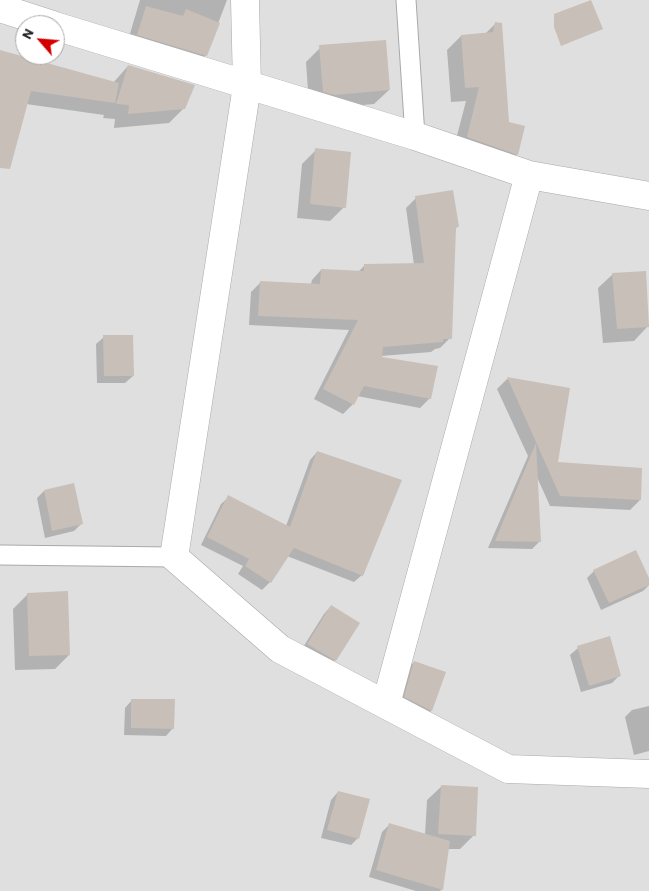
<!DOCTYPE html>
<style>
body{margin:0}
#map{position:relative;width:649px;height:891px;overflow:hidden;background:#f2efe9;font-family:Barlow,sans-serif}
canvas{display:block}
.north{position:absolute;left:15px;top:15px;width:50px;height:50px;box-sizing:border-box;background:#fff;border:1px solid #a7a7a7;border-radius:50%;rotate:297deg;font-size:14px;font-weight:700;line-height:20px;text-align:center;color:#222}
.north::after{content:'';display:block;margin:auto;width:18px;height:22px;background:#d40000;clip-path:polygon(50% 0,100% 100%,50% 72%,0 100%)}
</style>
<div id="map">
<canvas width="649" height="891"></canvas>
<div class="north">N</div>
</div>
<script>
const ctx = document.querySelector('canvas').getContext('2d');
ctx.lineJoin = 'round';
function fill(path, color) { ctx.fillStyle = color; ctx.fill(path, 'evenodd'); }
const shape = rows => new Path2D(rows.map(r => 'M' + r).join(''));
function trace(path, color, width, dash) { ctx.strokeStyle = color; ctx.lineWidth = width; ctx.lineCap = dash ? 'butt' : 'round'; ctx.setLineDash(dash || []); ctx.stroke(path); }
fill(shape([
 [0,0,649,0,649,891,0,891],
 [25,25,55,25,55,55,25,55]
]), '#e0dfdf');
fill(shape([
 [140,0,227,0,206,55,194,67,126,47],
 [496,23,508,123,517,154,503,168,453,151,466,101,451,102,447,50,461,36,485,34],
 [320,48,389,90,374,104,320,109,309,106,306,62],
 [0,52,113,83,128,66,184,108,169,123,114,128,115,119,103,118,104,115,26,104,0,127],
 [316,150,344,207,330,221,297,218,302,164],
 [416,198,458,226,455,229,450,338,440,348,435,349,431,352,381,356,381,358,430,398,420,408,357,396,353,404,343,414,314,399,349,330,249,325,251,292,261,282,311,284,312,280,321,270,358,272,364,266,414,265,406,208],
 [613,274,648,326,634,341,603,343,598,288],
 [104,337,133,376,125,383,97,383,96,344],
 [507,379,568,389,557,463,640,500,630,510,550,506,536,475,539,542,532,549,488,548,528,456,497,389],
 [317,452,362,575,354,582,287,556,270,582,262,590,238,574,243,566,201,545,221,504,229,497,286,526,310,460],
 [44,491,81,524,74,531,45,538,37,498],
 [594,571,649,581,649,585,643,591,601,610,587,578],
 [28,594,69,655,55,669,15,670,13,609],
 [331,606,335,660,328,668,300,652,324,614],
 [578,648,620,675,612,683,581,692,570,655],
 [414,662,445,673,431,711,424,718,397,704,407,669],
 [132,700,173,728,166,736,124,735,125,708],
 [649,706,649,751,634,755,625,717,632,710],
 [442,786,474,835,460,849,447,849,442,889,440,891,416,891,369,877,382,832,389,825,425,835,427,800],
 [338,792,358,838,351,845,321,838,331,800]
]), '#0003');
fill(shape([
 [591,0,603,29,561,46,554,27,554,14],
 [146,6,183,16,186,9,220,23,207,56,137,35],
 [495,22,502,23,509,122,525,126,518,155,467,137,479,87,465,88,461,35,493,32],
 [386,40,390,90,335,95,323,92,319,45],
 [0,50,119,83,115,103,31,91,10,169,0,168],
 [128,65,195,85,185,109,128,114,129,105,116,104],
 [315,148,351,152,346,208,310,204],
 [453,190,459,227,456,227,452,339,443,339,443,342,383,347,382,357,438,366,431,399,364,386,354,405,323,389,358,320,258,316,260,281,320,284,321,269,364,271,364,264,424,263,415,196],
 [646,271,649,327,617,329,612,273],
 [103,335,133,335,134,376,104,376],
 [507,377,570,388,558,462,642,468,641,500,560,496],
 [536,443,541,542,495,541,505,517],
 [317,451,402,480,363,576,294,548,271,583,245,566,249,559,207,537,228,495,290,527],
 [74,483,83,524,52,531,44,490],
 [636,550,649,578,649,585,609,603,593,570],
 [68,591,70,655,29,656,27,593],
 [331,605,360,623,336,661,307,644],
 [610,636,621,676,589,686,577,646],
 [414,661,446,672,432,711,404,697],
 [131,699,175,699,174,729,131,728],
 [441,785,478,787,476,836,438,834],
 [338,791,370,799,359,839,327,830],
 [389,823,450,841,443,890,376,870]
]), '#c7bfb8');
const lane = shape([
 [406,0,415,136],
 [0,555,174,557]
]);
const street = shape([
 [245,0,247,86,174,557,280,649,508,769,649,774],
 [0,8,53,25],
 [55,26,415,136,529,175,649,196],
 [386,704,529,175]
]);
trace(lane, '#a9a9a9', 21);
trace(street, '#a9a9a9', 29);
trace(lane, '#fff', 19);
trace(street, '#fff', 28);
</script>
